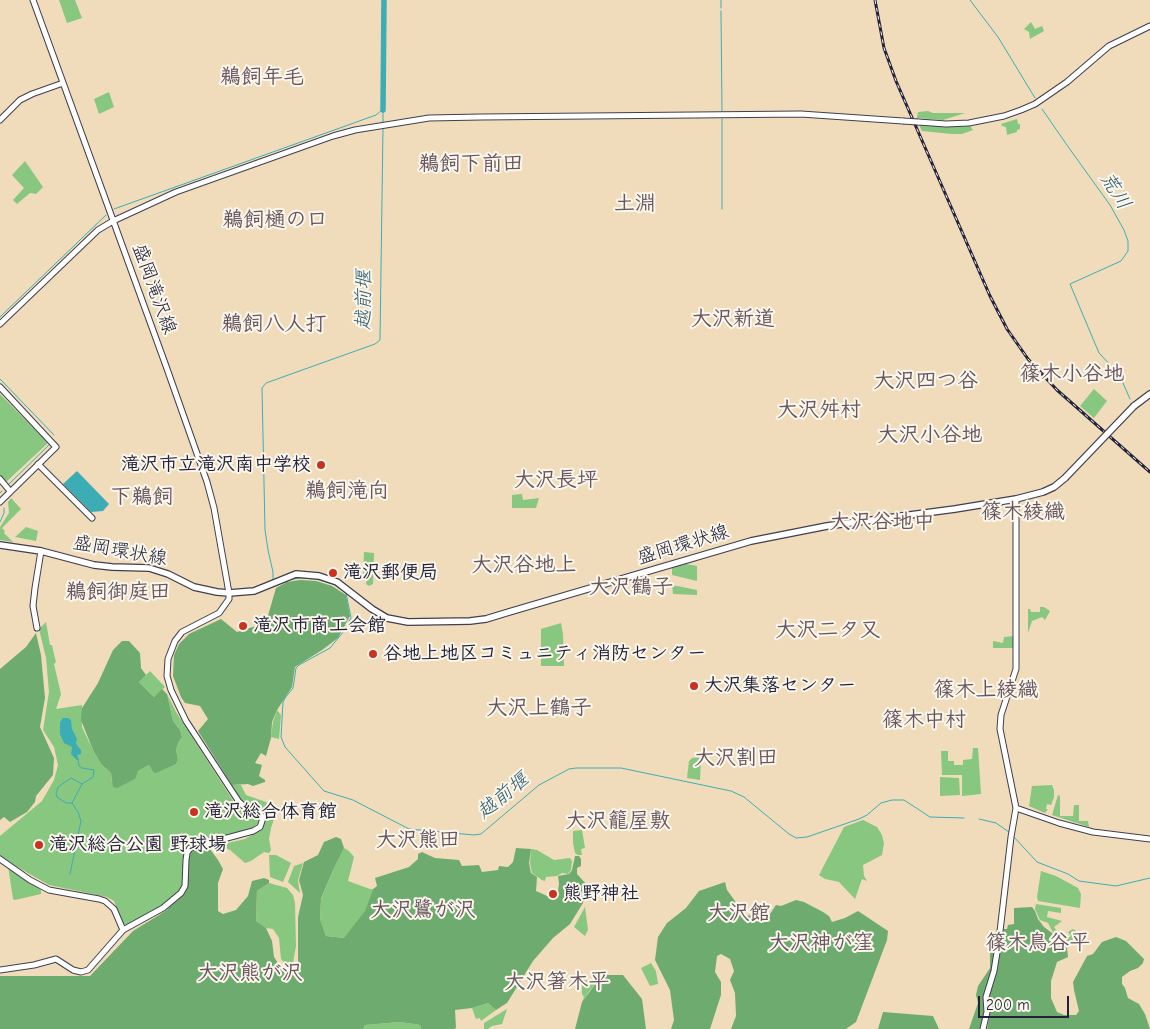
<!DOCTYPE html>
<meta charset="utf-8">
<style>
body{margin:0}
#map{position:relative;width:1150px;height:1029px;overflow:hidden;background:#f0dcbb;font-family:"Comic Neue",sans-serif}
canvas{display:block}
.scale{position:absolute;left:978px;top:996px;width:91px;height:22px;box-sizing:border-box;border:2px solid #22223b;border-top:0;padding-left:6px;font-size:15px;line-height:18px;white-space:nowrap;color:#22223b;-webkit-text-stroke:4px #fbf7ec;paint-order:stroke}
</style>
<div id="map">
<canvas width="1150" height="1029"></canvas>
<div class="scale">200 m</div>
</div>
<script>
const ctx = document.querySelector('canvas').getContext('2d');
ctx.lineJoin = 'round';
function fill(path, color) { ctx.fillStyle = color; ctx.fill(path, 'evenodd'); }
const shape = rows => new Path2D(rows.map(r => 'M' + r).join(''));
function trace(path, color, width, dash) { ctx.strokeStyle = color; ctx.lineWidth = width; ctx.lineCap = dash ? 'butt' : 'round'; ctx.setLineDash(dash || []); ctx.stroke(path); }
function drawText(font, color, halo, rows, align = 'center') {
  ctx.font = font + ' "Comic Neue","Klee One",sans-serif'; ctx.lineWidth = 4; ctx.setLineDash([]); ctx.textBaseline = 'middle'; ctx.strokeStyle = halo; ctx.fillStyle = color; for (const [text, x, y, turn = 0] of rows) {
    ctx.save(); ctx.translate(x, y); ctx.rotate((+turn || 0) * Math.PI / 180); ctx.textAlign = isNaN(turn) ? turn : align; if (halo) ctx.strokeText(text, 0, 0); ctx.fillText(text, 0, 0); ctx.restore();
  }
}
fill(shape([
 [59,0,75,0,82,18,67,23],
 [1031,22,1035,29,1042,26,1044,31,1030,39,1029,32,1024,29],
 [109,92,114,107,99,114,94,99],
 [928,111,933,113,965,113,943,120,917,118,918,112],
 [1017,119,1018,124,1020,124,1020,129,1017,130,1017,132,1007,135,1006,127,1002,126,1001,124],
 [919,125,956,127,970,126,973,130,962,134,952,134,922,131],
 [25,161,43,187,36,194,30,193,17,204,13,200,24,188,12,175],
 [1094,389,1107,401,1094,418,1080,406],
 [0,394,48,443,6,482,0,476],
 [522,494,523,500,539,498,536,508,512,508,512,495],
 [11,498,21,509,2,528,5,531,4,533,13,542,0,540,0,527,9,513,8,502],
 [26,527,38,531,36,541,15,537],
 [364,552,374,553,373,584,369,586,366,584,367,578,363,576],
 [681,563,697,566,697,581,672,575,672,566],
 [672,585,697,590,697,595,673,594],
 [1040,607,1044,607,1050,611,1045,620,1042,617,1032,621,1028,633,1028,609,1030,609,1031,612,1040,612],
 [46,622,50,645,52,645,54,654,56,662,54,664,61,694,56,709,82,705,82,727,93,750,101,764,111,773,112,782,135,775,138,771,149,765,153,772,176,764,178,759,176,750,178,743,182,737,180,730,173,721,167,694,176,712,239,810,250,812,257,816,259,819,258,823,244,835,215,843,199,843,194,846,188,846,185,851,183,887,174,900,126,925,121,921,114,901,107,897,49,885,0,857,0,836,42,801,54,780,58,765,54,747,43,730,49,692,46,658,39,629],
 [561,623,563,634,564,666,541,666,541,629],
 [1014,636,1015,648,993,648,993,641,1003,643,1004,637],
 [150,671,165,687,154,697,139,682],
 [277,710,281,715,279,739,271,737,273,722],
 [973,748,978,748,981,794,962,796,962,775,942,775,941,751,948,751,948,761,954,761,954,765,963,765,963,760,972,759],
 [701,757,700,780,687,778,689,761,692,758],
 [940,777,959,778,960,795,940,796],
 [232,785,241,785,246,795,266,802,269,805,274,819,271,828,269,839,271,850,269,853,264,852,251,861,245,863,230,850,219,845,245,839,257,832,263,826,265,820,261,810,243,803],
 [1052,785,1054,790,1054,797,1051,805,1047,804,1046,809,1048,809,1045,813,1029,806,1032,786],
 [1058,795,1060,796,1060,816,1073,816,1074,805,1079,805,1079,821,1088,821,1089,827,1052,815],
 [863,820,877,827,882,835,884,843,882,855,863,865,864,876,867,881,862,879,855,899,839,882,825,879,819,875,844,827],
 [582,830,585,848,581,849,582,855,578,855,575,853,573,843,573,831],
 [344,848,349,851,354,857,348,881,370,889,373,889,365,912,345,938,326,936,320,919,321,900,333,870],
 [531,849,537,850,554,860,570,858,572,861,571,870,568,874,562,873,557,876,546,877,545,881,542,880,532,873,530,863],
 [269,855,276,855,291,863,283,882,270,877],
 [303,863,298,880,300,893,288,882,294,866],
 [8,866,41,890,41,894,15,900,13,899],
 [1041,871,1056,876,1078,888,1081,894,1080,908,1038,901,1037,897],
 [269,883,287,888,293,895,295,903,296,946,293,963,290,966,286,965,281,959,279,938,273,929,266,928,256,921,257,891],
 [1036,904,1061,908,1061,913,1048,911,1047,917,1062,921,1054,927,1064,941,1071,936,1068,932,1073,929,1076,931,1069,948,1063,942,1057,940,1048,923,1040,920,1035,909],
 [585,907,588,930,585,936,574,927],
 [651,963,656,971,658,984,650,986,641,968],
 [602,975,588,993,582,1002,584,997,582,994,582,979,592,982,599,976],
 [488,1003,496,1010,481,1021,480,1018,476,1019,472,1008],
 [507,1009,502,1024,492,1026,488,1029,484,1029,484,1023],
 [400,1022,420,1025,421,1029,363,1029,365,1025]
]), '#87c77f');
fill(shape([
 [300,580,316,581,332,586,346,595,350,616,338,638,322,650,295,667,292,687,277,710,272,722,271,738,266,756,261,753,255,763,262,765,259,776,265,780,265,782,253,786,248,784,232,785,198,731,208,719,200,706,185,703,181,697,173,676,174,655,179,644,189,634,221,619,237,632,256,626,267,619,276,588,287,582],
 [36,633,41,655,45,698,40,727,54,758,53,775,36,796,35,802,27,812,10,822,4,817,0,820,0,669,26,647],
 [122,641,129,641,140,653,141,668,146,675,139,682,154,697,162,689,167,694,173,721,180,730,182,737,178,743,176,750,178,759,176,764,156,773,153,772,149,765,138,771,135,779,117,788,113,787,111,773,101,764,93,750,81,720,82,708,98,683,113,650],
 [336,837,341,839,344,848,333,870,321,899,320,919,326,936,344,938,365,911,373,889,377,886,375,878,409,867,418,859,418,854,422,852,435,858,459,860,462,866,479,865,482,872,498,870,499,866,508,867,513,862,516,848,531,849,529,863,531,873,537,877,536,891,554,899,557,897,558,892,559,883,558,876,569,874,572,870,575,856,579,856,581,859,581,866,577,868,577,874,587,885,583,903,570,924,553,938,533,961,507,1003,496,1010,488,1003,472,1008,455,1010,456,1028,454,1029,421,1029,420,1025,400,1022,365,1025,363,1029,0,1029,0,976,90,976,133,931,167,910,188,885,188,859,192,850,207,845,218,860,223,869,218,883,218,911,223,914,236,910,248,896,252,881,264,878,269,880,269,883,257,891,256,921,266,928,272,941,274,957,281,968,292,973,298,968,298,917,303,895,299,880,304,862,318,855,324,842],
 [725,882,727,890,735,901,742,918,750,915,770,914,776,905,781,906,796,900,804,902,823,912,829,916,832,922,845,918,858,911,888,931,887,940,856,1022,846,1029,731,1029,736,1016,735,993,730,980,734,971,730,959,721,954,717,956,715,972,721,982,721,995,710,1029,671,1029,674,1020,670,990,655,960,658,937,667,923,686,908,699,891],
 [1032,907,1035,911,1038,919,1044,927,1052,933,1054,941,1062,943,1067,948,1068,957,1057,962,1051,981,1051,998,1057,1012,1064,1015,1076,1015,1079,1011,1074,990,1073,982,1087,956,1093,954,1102,942,1116,937,1126,941,1144,959,1143,963,1138,968,1130,971,1122,977,1122,984,1125,988,1128,998,1139,1004,1145,1014,1150,1029,987,1029,990,1014,988,998,1002,929,1007,929,1008,925,1014,924,1014,908],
 [995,944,992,970,981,1029,969,1029,978,1003,976,995,978,986,990,968,990,951],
 [602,975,623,975,642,999,646,1029,575,1029,582,1002],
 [883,1012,933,1016,939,1029,878,1029]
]), '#6dac6e');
fill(shape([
 [77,471,109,504,103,511,91,512,63,484],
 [63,718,68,718,71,720,72,729,77,739,76,744,81,750,81,754,77,755,79,760,77,760,71,754,72,747,64,743,60,734,60,722]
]), '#3cadb5');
trace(shape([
 [721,0,721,8],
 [970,0,998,37,1035,98],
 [721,11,722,111],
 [1042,109,1069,148,1110,205,1124,230,1128,241,1128,251,1121,261,1070,284,1099,353,1119,374,1130,399],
 [722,119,722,209],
 [383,124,383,110],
 [114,209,376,115,382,110],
 [0,317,106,215],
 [0,379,54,435],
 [9,484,49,445],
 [0,493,2,491],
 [0,522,4,513,4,508],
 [273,580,273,572,268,550,265,530,262,388,266,383,375,344,380,340,383,128],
 [287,580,300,578,316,579,333,584,346,593,351,618,344,631,330,648,299,665,296,668,293,688,285,698,283,702,281,737,285,747,324,791,353,800,409,829,474,835,481,834,539,785,569,769,576,768,621,768,731,791,744,797,789,834,796,838,807,837,859,819,867,815,881,803,892,800,904,800,930,817,964,818],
 [276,585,283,582],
 [72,803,82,784],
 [979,819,996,823,1009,832],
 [1014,837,1037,862,1068,874,1079,881,1116,886,1150,878],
 [70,874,81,821,78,812,72,803,66,803,57,797,56,794,58,787,71,778,82,784,93,777,94,770,82,768,79,766,78,760]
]), '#3cadb5', 1);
trace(shape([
 [383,110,384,0]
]), '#3cadb5', 5.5);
const secondary = shape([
 [0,120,20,100,32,94,63,83],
 [918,122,946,124,969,123,1004,116,1021,110,1035,104,1067,82,1109,46,1150,26],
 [0,324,98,230,113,221,176,192,333,136,355,130,429,118,481,117,801,114,903,121],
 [0,387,56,447,0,502],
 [38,464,92,518],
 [0,479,10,491],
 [37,628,33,606,35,588,41,551],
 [1016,808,1059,823,1093,832,1150,839],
 [0,859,30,880,49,890,99,899,105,901,114,909,123,930],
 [0,970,34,965,56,959,73,970,81,972,88,970,123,930,163,908,181,893,185,886,186,860,187,853,190,848,253,831,260,827,263,818,260,812,246,808,239,802,186,721,171,690,167,676,168,659,175,641,182,632,219,613,229,599,229,593,214,508,207,482,166,366,33,0],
 [983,1029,987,1012,986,997,994,971,999,940,1011,837,1016,808,1000,729,1001,715,1016,669,1016,499]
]);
const primary = shape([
 [1134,406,1150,394],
 [0,545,41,551,94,565,112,567,149,568,168,574,194,587,217,592,229,593,254,591,296,574,319,576,337,582,372,609,387,618,408,622,470,621,486,619,509,612,751,541,827,526,955,509,1016,499,1043,492,1054,487,1065,478]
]);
trace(secondary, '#413e4e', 7);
trace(primary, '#413e4e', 8);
trace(secondary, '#fff', 5);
trace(primary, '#fff', 5.5);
const rail = shape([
 [875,0,884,48,896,81,990,296,1007,329,1028,359,1057,390,1150,472]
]);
trace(rail, '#22223b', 3);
trace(rail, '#fbf7ec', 1, [4]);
const secondaryBridge = shape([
 [903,121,918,122]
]);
const primaryBridge = shape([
 [1065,478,1134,406]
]);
trace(secondaryBridge, '#413e4e', 7, []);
trace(primaryBridge, '#413e4e', 8, []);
trace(secondaryBridge, '#fff', 5);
trace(primaryBridge, '#fff', 5.5);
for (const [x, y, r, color] of [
 [321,465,5,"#c8321e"],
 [333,573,5,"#c8321e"],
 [243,626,5,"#c8321e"],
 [373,654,5,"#c8321e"],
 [694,686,5,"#c8321e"],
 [194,812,5,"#c8321e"],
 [39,845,5,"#c8321e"],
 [553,894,5,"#c8321e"]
]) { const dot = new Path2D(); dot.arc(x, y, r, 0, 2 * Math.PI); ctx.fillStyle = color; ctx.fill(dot); trace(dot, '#fbf7ec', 2); }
drawText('19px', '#22223b', '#fbf7ec', [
 ["盛岡滝沢線",154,289,70],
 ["盛岡環状線",683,545,-17],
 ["盛岡環状線",120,551,10]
]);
drawText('bold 19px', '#22223b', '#fbf7ec', [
 ["滝沢市立滝沢南中学校",311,465,"right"],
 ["滝沢郵便局",343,573],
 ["滝沢市商工会館",253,626],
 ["谷地上地区コミュニティ消防センター",383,654],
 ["大沢集落センター",704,686],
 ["滝沢総合体育館",204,812],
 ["滝沢総合公園 野球場",49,845],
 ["熊野神社",563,894]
], 'left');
drawText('italic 20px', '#2c5a6c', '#fbf7ec', [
 ["荒川",1115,191,58],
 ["越前堰",364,300,-89],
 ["越前堰",503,796,-39]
]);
drawText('bold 21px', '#68565f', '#fbf7ec', [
 ["鵜飼年毛",262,77],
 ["鵜飼下前田",471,164],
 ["土淵",635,204],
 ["鵜飼樋の口",275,220],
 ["大沢新道",733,319],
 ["鵜飼八人打",274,324],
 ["篠木小谷地",1072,374],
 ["大沢四つ谷",926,381],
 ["大沢舛村",819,410],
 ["大沢小谷地",930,435],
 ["大沢長坪",556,480],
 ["鵜飼滝向",347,491],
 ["下鵜飼",142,497],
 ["篠木綾織",1023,512],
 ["大沢谷地中",882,522],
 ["大沢谷地上",524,565],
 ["大沢鶴子",631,587],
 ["鵜飼御庭田",118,592],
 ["大沢二タ又",828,630],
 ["篠木上綾織",986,690],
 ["大沢上鶴子",539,708],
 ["篠木中村",924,720],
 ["大沢割田",736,758],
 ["大沢籠屋敷",618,821],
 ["大沢熊田",418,840],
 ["大沢鷺が沢",423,910],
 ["大沢館",739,913],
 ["大沢神が窪",821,943],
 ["篠木鳥谷平",1038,943],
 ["大沢熊が沢",250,973],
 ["大沢箸木平",557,982]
]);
</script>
